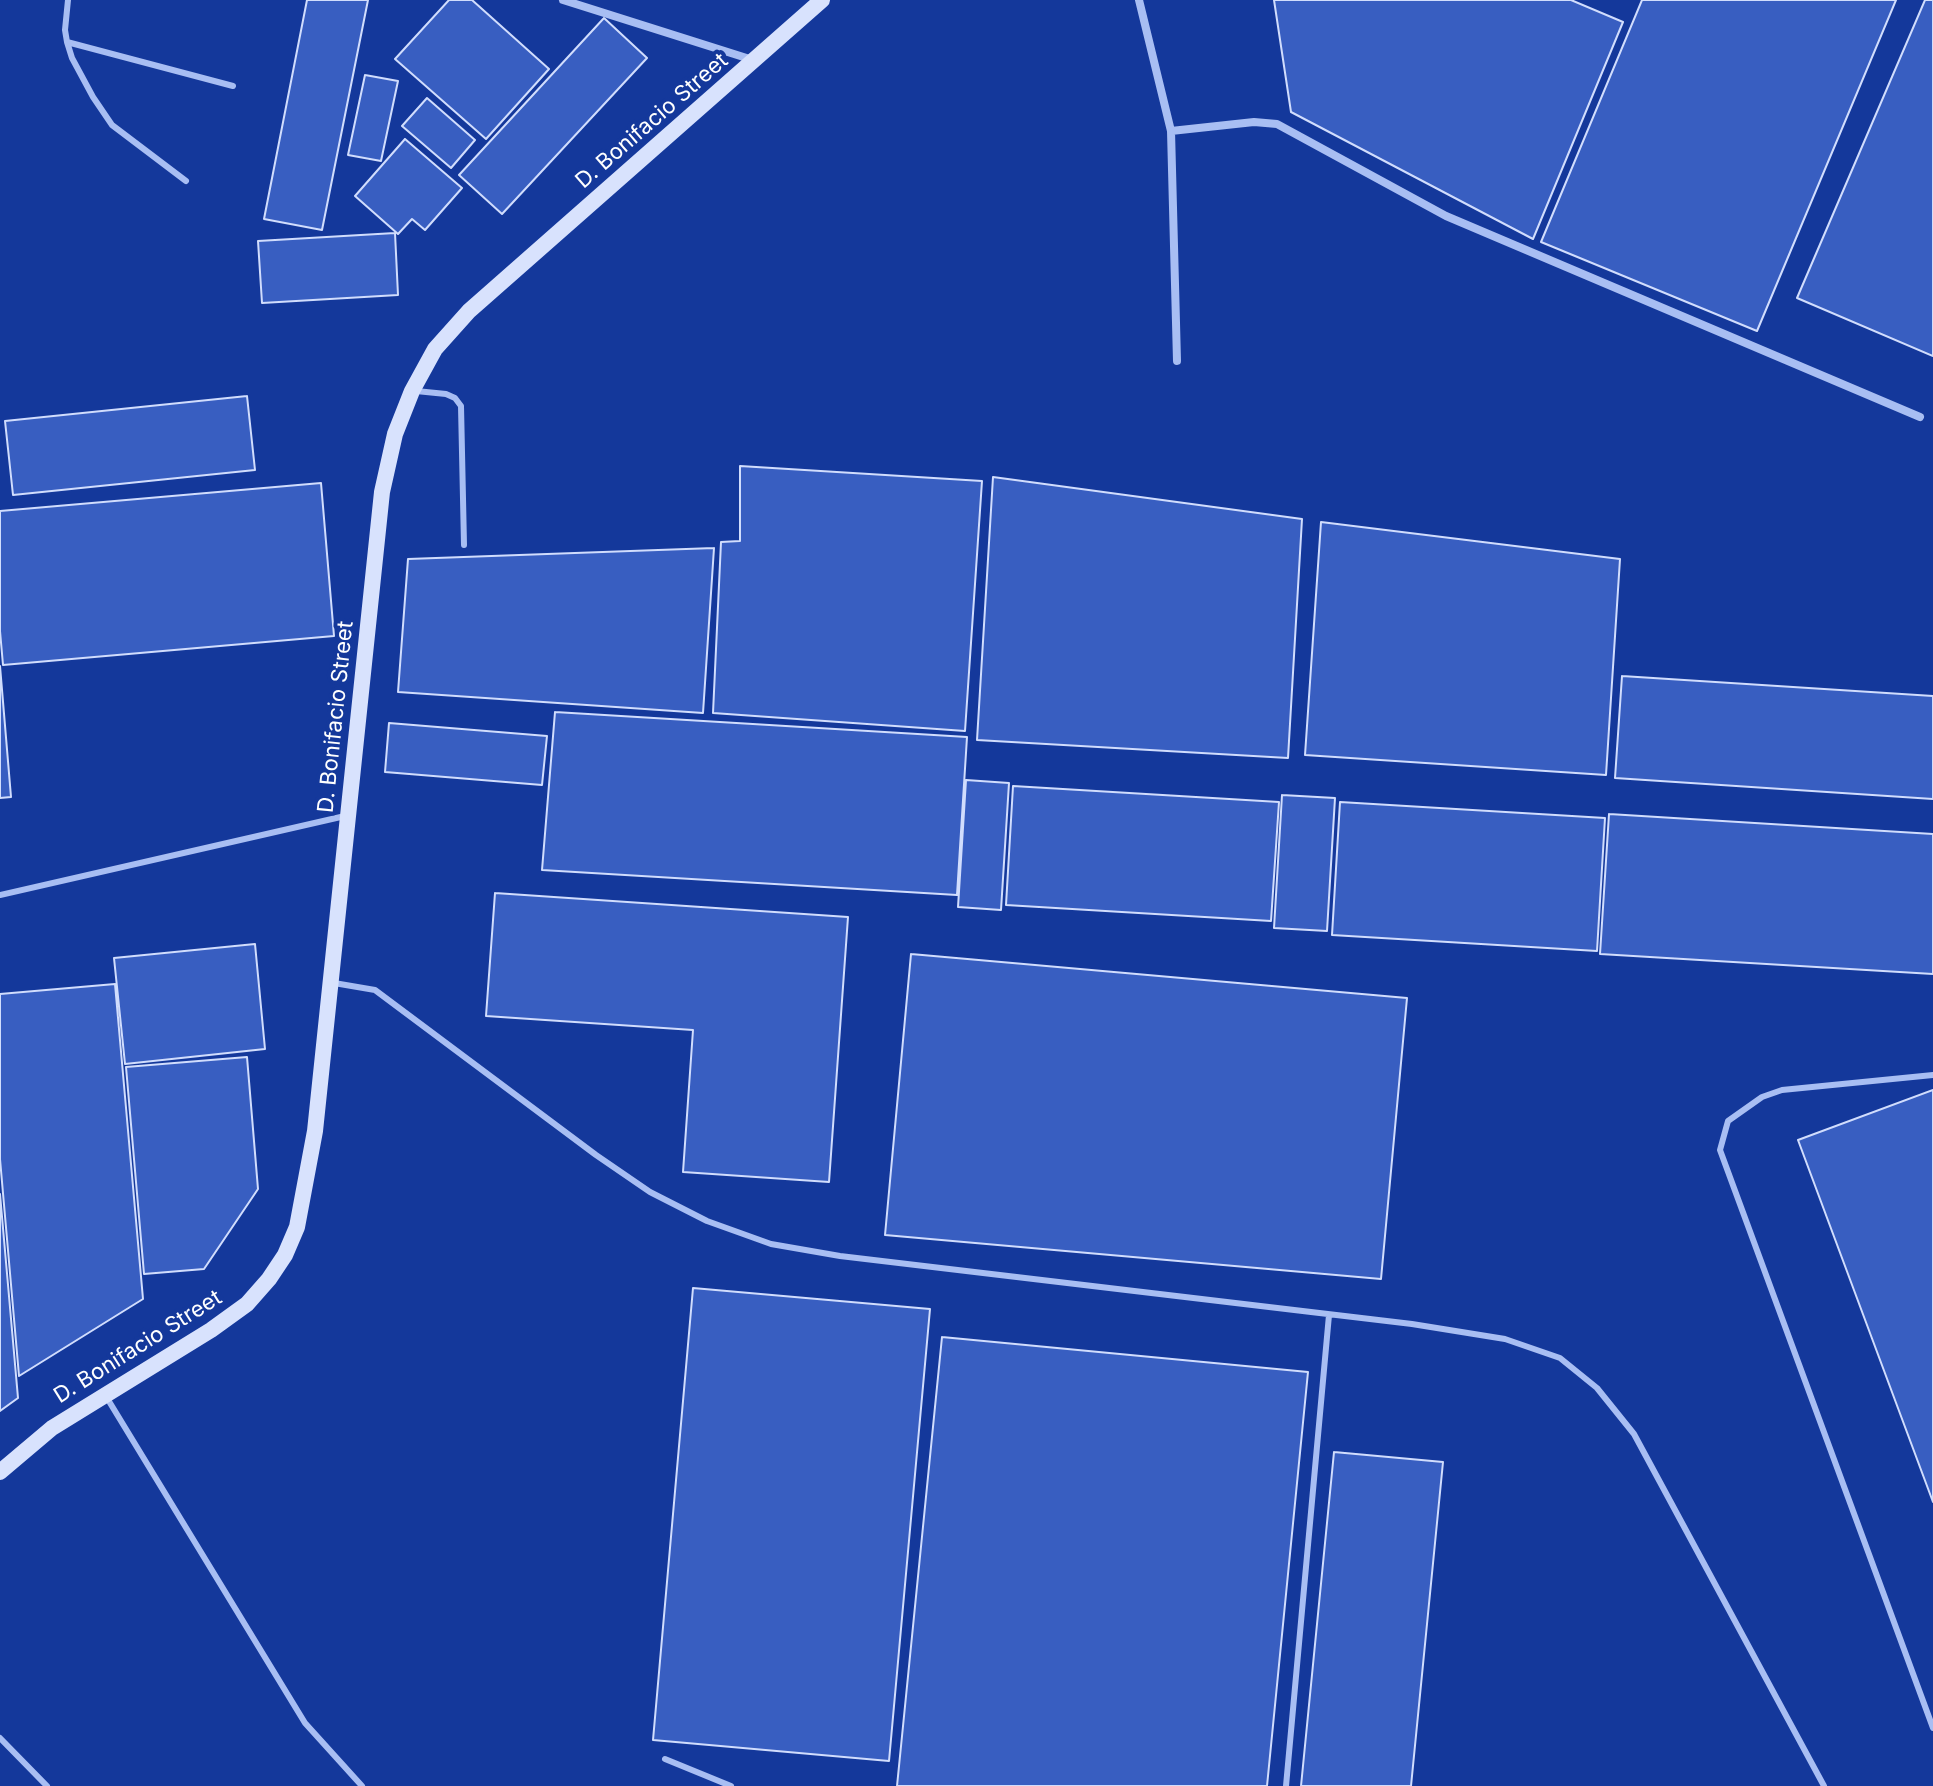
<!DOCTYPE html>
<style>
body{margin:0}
canvas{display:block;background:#14389b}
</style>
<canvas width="1933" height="1786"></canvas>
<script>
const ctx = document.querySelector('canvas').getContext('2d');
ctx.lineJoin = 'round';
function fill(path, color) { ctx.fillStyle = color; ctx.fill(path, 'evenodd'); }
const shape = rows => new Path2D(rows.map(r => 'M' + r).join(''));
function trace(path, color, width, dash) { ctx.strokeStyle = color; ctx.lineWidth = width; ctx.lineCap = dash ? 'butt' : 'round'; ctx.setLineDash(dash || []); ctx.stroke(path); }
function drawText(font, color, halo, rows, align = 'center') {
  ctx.font = font + ' Inter,sans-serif'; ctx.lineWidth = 8; ctx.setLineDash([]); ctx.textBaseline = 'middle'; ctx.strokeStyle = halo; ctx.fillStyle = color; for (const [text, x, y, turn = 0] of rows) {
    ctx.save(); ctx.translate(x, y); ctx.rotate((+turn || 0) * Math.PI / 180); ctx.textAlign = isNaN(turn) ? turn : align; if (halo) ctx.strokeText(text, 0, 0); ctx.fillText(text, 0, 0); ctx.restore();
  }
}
const building = shape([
 [307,0,368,0,322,230,264,219,307,0],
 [449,0,472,0,549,69,486,139,395,59,449,0],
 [1274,0,1571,0,1623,22,1533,239,1291,112,1274,0],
 [1642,0,1896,0,1757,331,1541,242,1642,0],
 [1925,0,1933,0,1933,356,1797,298,1925,0],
 [604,18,647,58,502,214,459,175,604,18],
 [365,75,398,81,381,161,348,155,365,75],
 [427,98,475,140,451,168,402,126,427,98],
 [405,139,462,188,425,230,412,219,398,234,355,196,405,139],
 [395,233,398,295,262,303,258,241,395,233],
 [247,396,255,470,13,495,5,421,247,396],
 [740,466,982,481,965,731,713,713,721,542,740,541,740,466],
 [993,477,1302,519,1288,758,977,740,993,477],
 [321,483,334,636,3,665,0,631,0,511,321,483],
 [1321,522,1620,559,1606,775,1305,755,1321,522],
 [714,548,703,713,398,692,408,559,714,548],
 [0,666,11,797,0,798,0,666],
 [1622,676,1933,696,1933,799,1615,778,1622,676],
 [555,712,967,737,957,895,542,870,555,712],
 [389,723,547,736,542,785,385,772,389,723],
 [966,780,1009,783,1001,910,958,907,966,780],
 [1013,786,1279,802,1271,921,1006,905,1013,786],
 [1282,795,1335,798,1327,931,1274,928,1282,795],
 [1340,802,1605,818,1597,951,1332,935,1340,802],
 [1609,814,1933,834,1933,974,1600,954,1609,814],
 [495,893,848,917,829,1182,683,1172,693,1030,486,1016,495,893],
 [255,944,265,1049,125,1064,114,958,255,944],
 [911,954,1407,998,1381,1279,885,1235,911,954],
 [115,984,143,1299,19,1376,0,1159,0,994,115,984],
 [247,1057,258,1189,204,1269,144,1274,126,1067,247,1057],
 [1933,1090,1933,1502,1798,1140,1933,1090],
 [0,1194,18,1398,0,1411,0,1194],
 [693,1288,930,1309,889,1761,653,1740,693,1288],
 [942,1337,1308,1372,1267,1786,897,1786,942,1337],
 [1334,1452,1443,1462,1411,1786,1301,1786,1334,1452]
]);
fill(building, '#385ec1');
trace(building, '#d1ddfd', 2);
trace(shape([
 [68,0,65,30,67,42,72,58,93,97,112,125,186,181],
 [67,42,233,86],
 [416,391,446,394,455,398,461,406,464,545],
 [0,895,345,816],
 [334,983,375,990,596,1155,650,1192,707,1221,771,1244,840,1256,1412,1324,1505,1339,1560,1358,1597,1388,1634,1434,1824,1786],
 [1933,1075,1782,1090,1762,1097,1728,1121,1720,1150,1933,1728],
 [107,1398,305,1723,362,1786],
 [0,1738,47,1786],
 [665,1759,731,1786],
 [1286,1786,1329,1315]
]), '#a8bef3', 6);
trace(shape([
 [563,0,753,60],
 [1139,0,1171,131,1177,361],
 [1171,131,1254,122,1277,124,1446,216,1920,417]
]), '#a8bef3', 8);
trace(shape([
 [0,1472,52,1428,211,1330,247,1304,269,1279,285,1255,297,1227,315,1131,382,492,395,434,412,391,435,349,469,311,822,0]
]), '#d8e2fd', 16);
drawText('22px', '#fff', '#14389b', [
 ["D. Bonifacio Street",652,121,-41],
 ["D. Bonifacio Street",336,717,-84],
 ["D. Bonifacio Street",138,1347,-32]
]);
</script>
